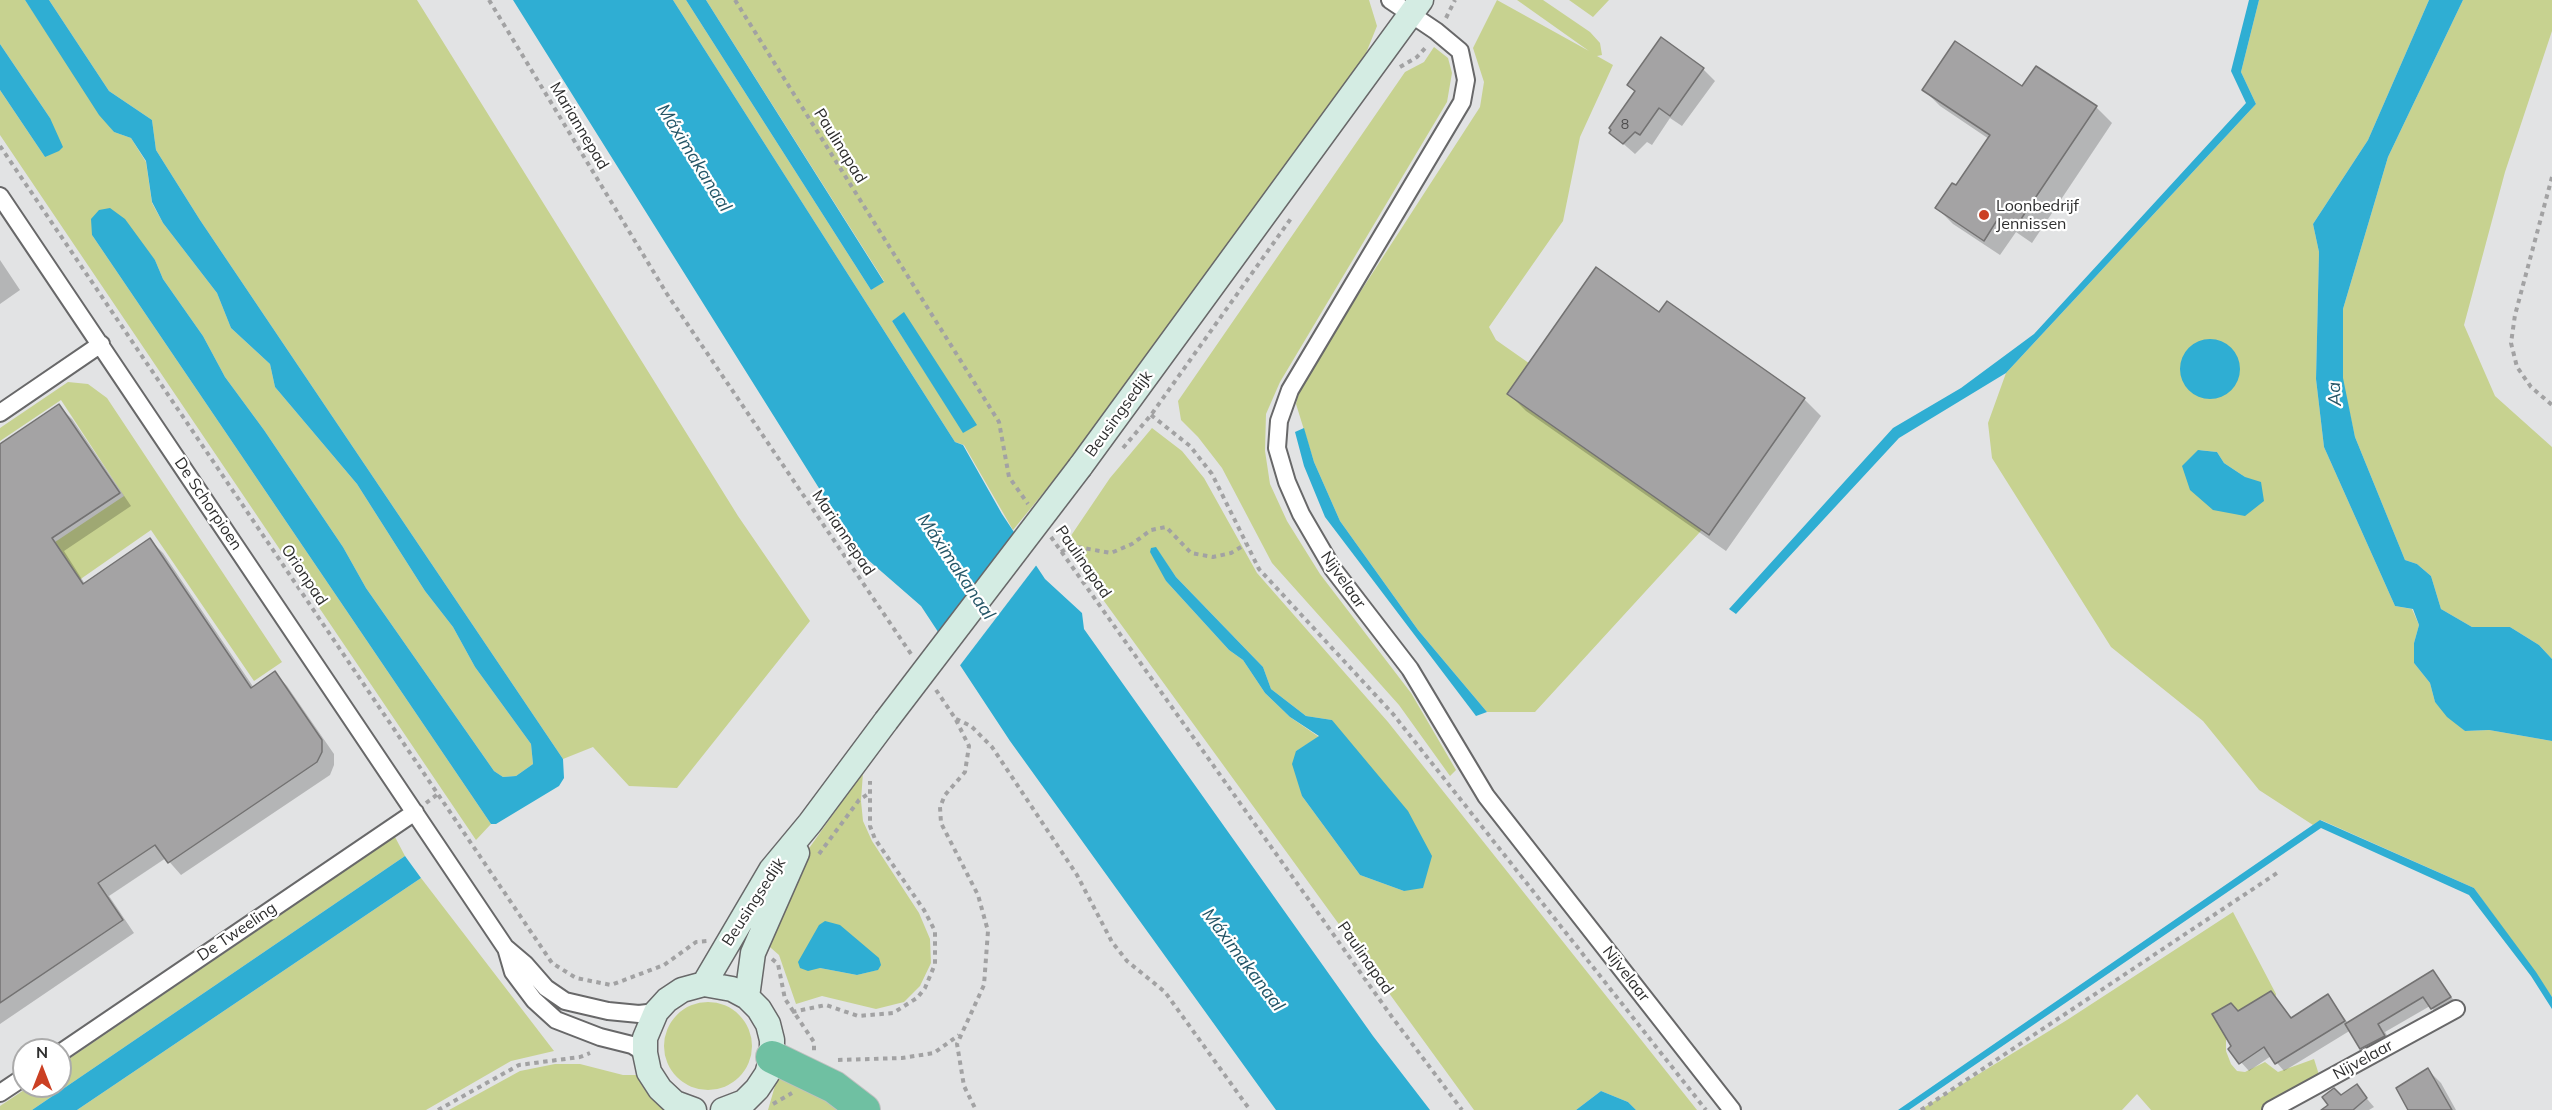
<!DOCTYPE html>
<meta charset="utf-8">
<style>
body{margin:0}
#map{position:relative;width:2552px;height:1110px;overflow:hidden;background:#e2e3e4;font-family:Mulish,sans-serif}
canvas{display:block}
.north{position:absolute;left:12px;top:1038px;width:60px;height:60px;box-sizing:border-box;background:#fff;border:2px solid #ababab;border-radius:50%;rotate:0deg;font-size:16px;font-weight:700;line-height:24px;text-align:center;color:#2e2e2e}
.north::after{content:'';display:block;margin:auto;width:21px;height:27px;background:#cb4023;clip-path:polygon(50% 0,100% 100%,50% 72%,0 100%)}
</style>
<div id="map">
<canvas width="2552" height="1110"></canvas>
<div class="north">N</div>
</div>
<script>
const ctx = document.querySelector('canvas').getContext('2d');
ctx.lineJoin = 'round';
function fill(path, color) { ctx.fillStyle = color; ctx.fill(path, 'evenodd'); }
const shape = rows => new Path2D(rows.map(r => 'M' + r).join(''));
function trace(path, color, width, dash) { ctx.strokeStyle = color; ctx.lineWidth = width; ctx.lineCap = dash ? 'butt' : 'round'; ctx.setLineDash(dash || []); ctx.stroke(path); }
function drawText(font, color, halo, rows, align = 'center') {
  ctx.font = font + ' Mulish,sans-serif'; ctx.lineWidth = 4.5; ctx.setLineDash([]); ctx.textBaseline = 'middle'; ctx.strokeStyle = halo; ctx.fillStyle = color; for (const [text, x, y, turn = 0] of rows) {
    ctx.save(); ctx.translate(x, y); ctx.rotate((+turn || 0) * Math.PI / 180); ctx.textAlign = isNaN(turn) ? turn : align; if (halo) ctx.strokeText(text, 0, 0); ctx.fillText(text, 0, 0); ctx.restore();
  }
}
fill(shape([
 [0,0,25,0,114,132,131,138,146,162,152,203,163,223,217,293,231,328,270,364,275,387,357,484,425,591,453,627,475,667,531,744,533,764,516,776,503,777,494,771,366,588,343,547,264,430,225,377,203,336,163,279,155,260,138,241,92,235,491,824,476,840,0,135,0,90,45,157,50,118,0,44],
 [49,0,417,0,738,516,810,621,677,788,629,786,593,747,563,759,200,220,156,150,152,120,109,91],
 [673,0,686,0,871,290,884,281,706,0,1369,0,1377,26,1362,63,1089,437,1013,530,964,445,955,442],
 [904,313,964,433,892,321],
 [1497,0,1589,51,1517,0,1543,0,1590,32,1600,43,1602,55,1597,56,1613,65,1580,137,1563,221,1489,327,1496,340,1714,493,1710,521,1535,712,1487,712,1418,630,1340,521,1314,462,1296,404,1300,385,1480,107,1484,82,1473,48],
 [1569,0,1609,0,1593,17],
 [2259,0,2429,0,2368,140,2313,224,2319,252,2316,379,2324,447,2395,606,2412,609,2419,625,2414,643,2414,663,2430,683,2435,702,2465,731,2489,730,2552,741,2552,997,2474,888,2321,820,2313,825,2259,790,2203,721,2111,647,1992,458,1988,423,2006,373,2256,104,2241,72],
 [2199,450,2217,452,2224,463,2245,477],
 [2463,0,2552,0,2552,31,2505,172,2464,325,2495,396,2552,447,2552,659,2539,645,2510,627,2472,627,2441,609,2431,576,2417,564,2405,560,2355,437,2342,378,2343,309,2388,157],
 [1434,47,1448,58,1452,73,1447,102,1280,382,1266,414,1265,451,1270,484,1287,521,1320,574,1411,693,1456,770,1450,776,1399,705,1272,563,1222,468,1198,437,1181,420,1178,401,1405,72,1424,62],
 [68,382,88,384,107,398,282,662,254,681,151,530,29,615,4,576,124,496,61,400,0,441,0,428],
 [1152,428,1182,451,1204,478,1257,573,1388,722,1697,1110,1636,1110,1628,1102,1601,1091,1576,1110,1474,1110,1064,546,1110,478],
 [1156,548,1176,577,1263,667,1271,689,1306,716,1332,720,1404,891,1360,875,1302,796,1296,751,1319,737,1290,717,1265,693,1243,660,1229,650,1166,581],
 [863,772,861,801,863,821,872,841,919,913,930,939,931,963,920,986,904,1002,876,1009,822,996,796,1004,779,955,763,941,805,854],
 [820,968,877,970,857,975],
 [395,837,405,856,32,1110,0,1110,0,1106,30,1086,60,1086,60,1065],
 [421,878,554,1051,511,1061,426,1110,77,1110],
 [2233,912,2276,994,2274,1004,2226,1029,2226,1051,2231,1064,2237,1071,2245,1072,2265,1062,2278,1072,2314,1059,2320,1078,2263,1110,2151,1110,2137,1094,2122,1110,1920,1110,2067,1020],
 '664 1046a44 44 0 1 1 88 0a44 44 0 1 1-88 0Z',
 [555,1064,580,1064,623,1075,637,1075,668,1110,449,1110,520,1071],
 [781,1065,857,1110,768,1110]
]), '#c7d290');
fill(shape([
 [25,0,49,0,109,91,152,120,156,150,200,220,563,759,564,778,559,786,496,824,491,824,92,235,91,219,99,210,110,208,125,219,155,260,163,279,203,336,225,377,264,430,343,547,366,588,494,771,503,777,516,776,533,764,531,744,475,667,453,627,425,591,357,484,275,387,270,364,231,328,217,293,163,223,152,202,146,161,131,138,114,132,99,115],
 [513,0,673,0,955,442,963,445,1002,514,1045,579,1082,613,1084,629,1373,1036,1430,1110,1276,1110,1010,741,921,606,859,552],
 [686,0,706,0,884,282,871,290],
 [2249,0,2259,0,2241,72,2256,104,2006,373,1899,438,1736,614,1729,609,1893,428,1961,388,2034,334,2246,103,2231,71],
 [2429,0,2463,0,2388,157,2343,309,2343,378,2355,437,2405,560,2417,564,2431,576,2441,609,2472,627,2510,627,2539,645,2552,659,2552,741,2489,730,2465,731,2447,717,2435,702,2430,683,2414,663,2414,643,2419,625,2413,609,2395,606,2324,447,2316,379,2319,252,2313,224,2368,140],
 [0,44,50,118,63,147,59,151,45,157,0,90],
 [904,312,977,425,963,433,892,321],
 '2180 369a30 30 0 1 1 60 0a30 30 0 1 1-60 0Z',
 [1304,428,1314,462,1340,521,1418,630,1487,712,1476,716,1325,517,1304,466,1295,432],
 [2198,450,2217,452,2224,463,2245,477,2261,482,2264,501,2245,516,2213,510,2190,490,2182,466],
 [1156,547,1176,577,1263,667,1271,689,1306,716,1332,720,1408,811,1432,856,1423,888,1404,891,1360,875,1302,796,1292,764,1296,751,1319,736,1290,717,1265,693,1243,660,1229,650,1166,581,1150,552,1151,548],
 [2320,820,2474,888,2536,972,2552,997,2552,1009,2531,976,2469,895,2321,828,1909,1110,1898,1110],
 [405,856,421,878,77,1110,32,1110],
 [825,921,840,925,879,958,881,965,878,970,857,975,820,968,808,971,800,968,798,962,819,925],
 [1601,1091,1628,1102,1636,1110,1576,1110]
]), '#2faed3');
fill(shape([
 [1016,530,1038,563,958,668,936,635]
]), '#e2e3e4');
fill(shape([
 [1661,39,1703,69,1715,81,1682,126,1670,118,1652,145,1647,142,1635,154,1611,133,1636,93,1629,85],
 [2037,68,2096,107,2112,123,2032,243,2016,232,2000,255,1953,224,1937,208,1957,187,1989,139,1940,106,1924,90,2023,89],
 [0,260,20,290,0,304],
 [1659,314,1804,399,1821,416,1726,551,1526,411,1509,394],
 [59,406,72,419,131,506,64,551,85,584,150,540,163,553,254,688,275,673,287,686,334,754,334,765,330,775,181,875,166,858,109,896,134,933,0,1024,0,446],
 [2433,972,2458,1006,2440,1017,2430,1006,2385,1032,2392,1044,2370,1056,2351,1030,2284,1071,2271,1056,2249,1071,2230,1050,2233,1047,2238,1012,2279,1001,2292,1019,2328,996,2348,1023],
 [2428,1070,2441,1083,2456,1110,2410,1110],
 [2356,1086,2374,1107,2369,1110,2334,1110,2342,1096]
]), '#0003');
const building = shape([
 [1661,37,1704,68,1670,116,1659,108,1640,135,1635,132,1623,144,1609,133,1611,130,1609,128,1635,91,1627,85,1661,37],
 [1955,41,2022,86,2036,66,2097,106,2015,228,1999,217,1984,241,1935,208,1952,183,1956,185,1990,135,1922,90,1955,41],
 [1596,267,1659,312,1667,301,1805,398,1709,535,1507,394,1596,267],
 [59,404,120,493,52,538,83,584,150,538,251,688,275,671,322,740,322,752,317,762,168,863,155,845,98,883,123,920,0,1003,0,444,59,404],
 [2433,970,2451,997,2431,1009,2423,997,2378,1024,2385,1036,2360,1049,2345,1024,2433,970],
 [2271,991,2291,1018,2328,994,2345,1021,2275,1064,2264,1047,2239,1064,2228,1049,2231,1046,2212,1014,2231,1003,2238,1011,2271,991],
 [2428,1068,2452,1110,2408,1110,2396,1088,2428,1068],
 [2357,1084,2367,1098,2353,1110,2321,1110,2328,1105,2322,1097,2334,1088,2341,1095,2357,1084]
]);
fill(building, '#a4a3a4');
trace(building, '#737272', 1.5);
const street = shape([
 [1390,0,1436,31,1460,51,1466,80,1462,102,1290,390,1279,421,1277,448,1287,482,1301,514,1333,569,1410,669,1486,796,1732,1110],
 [0,196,505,947,525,964,546,988,565,1001,608,1011,639,1014,656,1012],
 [0,413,101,344],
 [506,948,513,972,534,1000,556,1020,600,1037,632,1045,645,1053],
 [60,1053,415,812],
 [0,1093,24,1077],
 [2271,1110,2456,1009]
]);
const secondary = shape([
 [1080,467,1421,0],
 [704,984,771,870,810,823,886,721],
 [747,997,753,953,797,853],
 [694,1110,675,1103,660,1089,649,1072,645,1053,645,1038,656,1012,667,1000,682,990,704,984,732,989,747,997,759,1009,768,1024,772,1040,772,1057,767,1074,757,1089,744,1102,723,1110]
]);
const highway = shape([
 [772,1057,834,1087,864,1110]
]);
trace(street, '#686869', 20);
trace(secondary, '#686869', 27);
trace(highway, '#c0c0c0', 34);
trace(shape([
 [489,0,667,294,911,654],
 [735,0,999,422,1009,477,1028,504],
 [1446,18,1455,0],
 [1400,67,1417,57,1427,46],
 [0,146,552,963,576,978,611,985,664,965,696,942,707,941],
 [2552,177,2515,315,2511,343,2517,367,2531,387,2552,405],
 [1151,415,1190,446,1212,474,1259,569,1393,714,1706,1110],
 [1123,448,1151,415,1292,217],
 [1051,537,1392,1017,1462,1110],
 [1061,552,1072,546,1111,553,1132,544,1151,530,1166,527,1191,553,1213,557,1231,553,1246,544],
 [936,690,955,718,969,746,965,772,945,795,940,807,941,823,978,895,988,931,984,985,957,1044,964,1086,976,1110],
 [956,719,971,726,992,747,1077,875,1112,942,1127,961,1165,992,1250,1110],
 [426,803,438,794],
 [819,854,859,800,868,794],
 [772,959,778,964,785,999,814,1042,814,1052],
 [792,1012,826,1005,858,1016,893,1013,917,998,925,988,935,964,935,931,924,910,875,839,870,826,870,781],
 [838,1060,902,1058,934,1053,959,1035],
 [773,1104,792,1093],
 [438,1110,519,1065,580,1057,590,1053],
 [1921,1110,2280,871]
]), '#a2a2a3', 4, [4.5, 4.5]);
trace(street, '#fff', 16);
trace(secondary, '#d4ece3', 24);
trace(highway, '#6fc0a2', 32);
const secondaryBridge = shape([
 [886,721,1080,467]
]);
trace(secondaryBridge, '#686869', 27, []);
trace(secondaryBridge, '#d4ece3', 24);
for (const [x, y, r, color] of [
 [1984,215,6,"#cb4023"]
]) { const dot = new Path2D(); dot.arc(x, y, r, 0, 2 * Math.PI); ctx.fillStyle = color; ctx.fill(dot); trace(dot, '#fff', 2); }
drawText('14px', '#4c4b4c', null, [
 ["8",1625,125]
]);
drawText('16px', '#2e2e2e', '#fff', [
 ["Mariannepad",579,126,59],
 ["Paulinapad",840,146,58],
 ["Beusingsedijk",1119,414,-54],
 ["De Schorpioen",208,504,56],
 ["Mariannepad",843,533,56],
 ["Paulinapad",1083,562,55],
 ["Orionpad",304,575,56],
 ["Nijvelaar",1343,580,55],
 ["Beusingsedijk",754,902,-57],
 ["De Tweeling",237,932,-34],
 ["Paulinapad",1365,958,55],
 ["Nijvelaar",1626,974,52],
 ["Nijvelaar",2363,1060,-29]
]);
drawText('16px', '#2e2e2e', '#fff', [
 ["Loonbedrijf",1996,206],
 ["Jennissen",1996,224]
], 'left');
drawText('italic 18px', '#255667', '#fff', [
 ["Máximakanaal",694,158,58],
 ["Aa",2335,394,-93],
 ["Máximakanaal",956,567,56],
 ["Máximakanaal",1243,960,53]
]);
</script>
